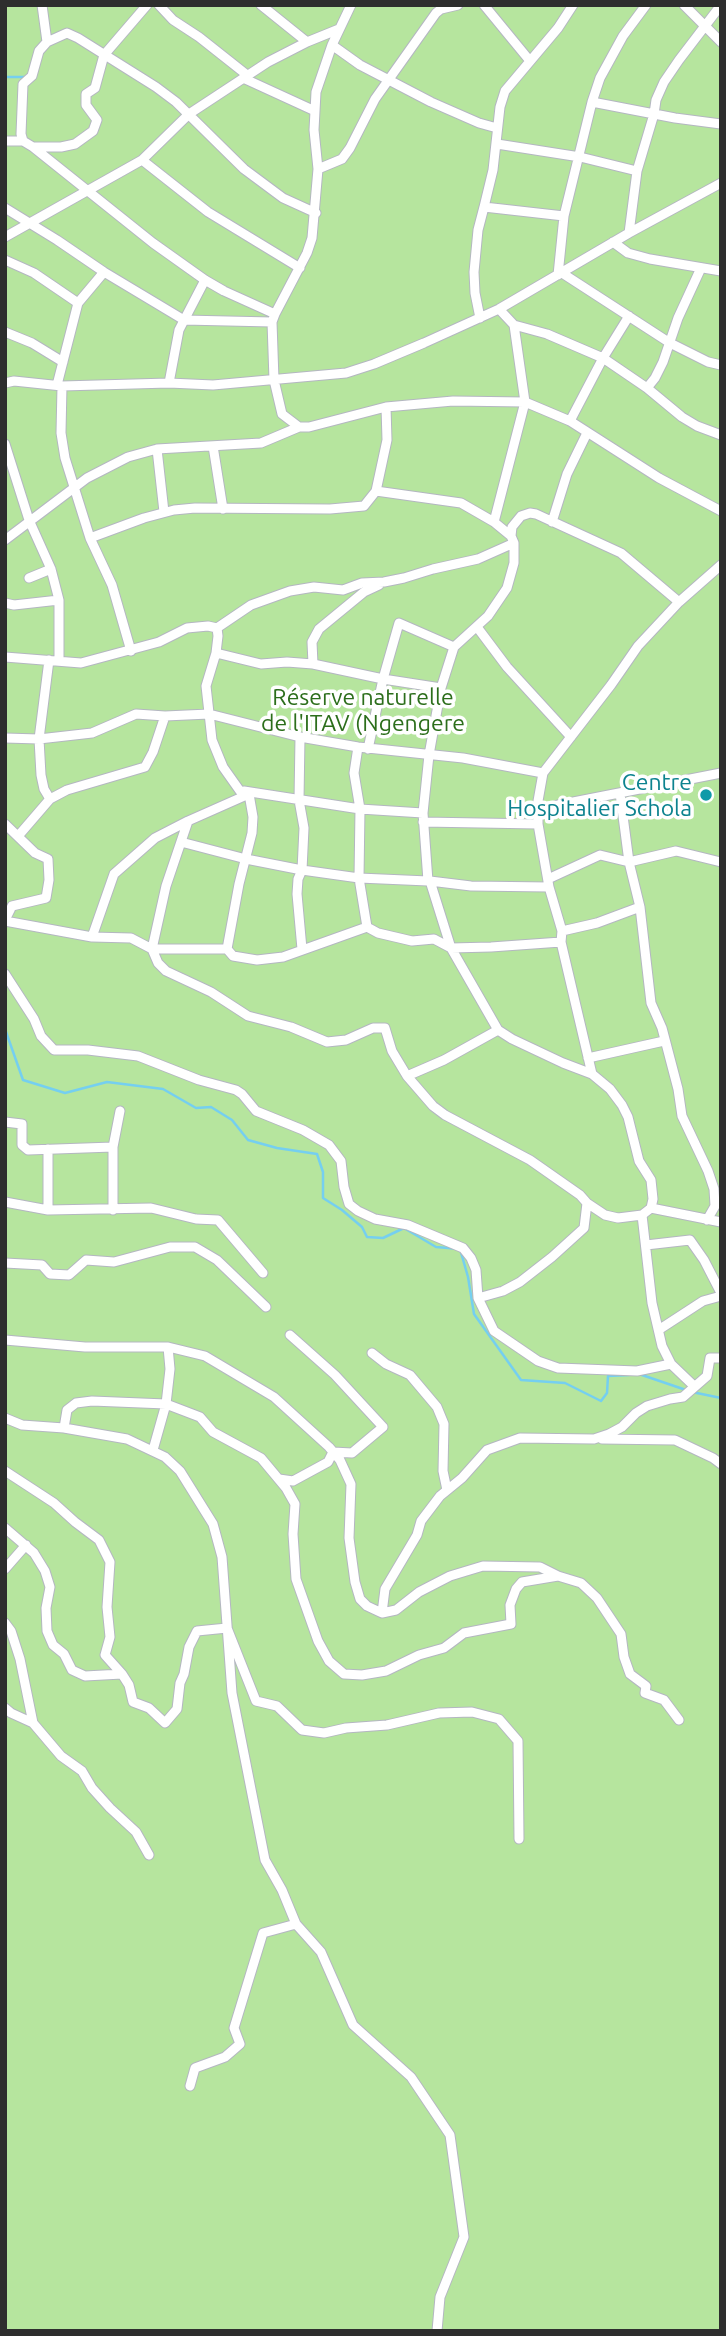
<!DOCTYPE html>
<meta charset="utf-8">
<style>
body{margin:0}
#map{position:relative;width:726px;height:2336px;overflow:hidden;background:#efe9e1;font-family:Ubuntu,sans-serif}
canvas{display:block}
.frame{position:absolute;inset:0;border:7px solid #2e2e2e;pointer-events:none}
</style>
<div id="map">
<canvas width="726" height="2336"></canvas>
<div class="frame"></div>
</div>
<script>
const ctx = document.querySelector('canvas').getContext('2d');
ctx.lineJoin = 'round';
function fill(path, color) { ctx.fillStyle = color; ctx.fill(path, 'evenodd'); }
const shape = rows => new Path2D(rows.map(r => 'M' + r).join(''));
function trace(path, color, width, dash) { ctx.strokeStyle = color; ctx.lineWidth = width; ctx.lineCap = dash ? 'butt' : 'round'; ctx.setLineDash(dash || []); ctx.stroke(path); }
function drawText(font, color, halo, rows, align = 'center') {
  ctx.font = font + ' Ubuntu,sans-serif'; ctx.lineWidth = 7; ctx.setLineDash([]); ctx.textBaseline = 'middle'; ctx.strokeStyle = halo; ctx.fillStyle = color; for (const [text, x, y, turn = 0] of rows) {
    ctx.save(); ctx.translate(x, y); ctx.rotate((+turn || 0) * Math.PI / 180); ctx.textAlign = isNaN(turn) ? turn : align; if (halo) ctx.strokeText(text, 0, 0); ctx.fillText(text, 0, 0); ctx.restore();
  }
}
fill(shape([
 [5,5,721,5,721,2331,5,2331]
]), '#b6e59e');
trace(shape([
 [5,77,25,77],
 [5,1029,23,1080,65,1093,107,1082,163,1089,196,1108,211,1107,232,1120,248,1140,277,1148,317,1154,323,1172,323,1198,342,1210,362,1227,367,1237,383,1238,404,1228,436,1247,460,1249,468,1277,474,1314,521,1380,565,1383,601,1401,607,1393,608,1376,629,1375],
 [639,1374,686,1390],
 [692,1392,721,1398]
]), '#75cff0', 2.5);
const street = shape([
 [42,5,47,42],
 [159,5,173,20,199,37,247,75],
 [261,5,307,42],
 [351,5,332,45,316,92,314,130,318,169,312,238,307,253,275,314,272,322,274,380,282,414,299,427,309,427,386,407,453,401,525,402,570,421,659,478,721,511],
 [484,5,530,61],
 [684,5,721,42],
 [332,45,360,65,431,102,479,123,497,128],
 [243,78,315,111],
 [592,102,675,118,721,124],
 [5,141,23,141,33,147,61,147,75,144,93,131,97,120,86,105,86,94,95,88,104,55,147,5],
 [23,141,21,134,23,84,32,76,39,51,47,42,67,33,78,38,156,87,176,102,244,169,283,198,316,213],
 [497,144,580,157,637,171],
 [33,147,153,243,205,280,224,291,275,314],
 [142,160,208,212,300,268],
 [318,169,342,159,350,148,375,99,436,13,441,9,458,5],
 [5,208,57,240,104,272,184,320,272,322],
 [564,216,484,207,493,170,500,107,505,91,558,28,573,5],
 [629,233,637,171,654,114,656,100,664,82,679,60,721,5],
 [5,237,142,160,189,114,268,62,307,42,339,29],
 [613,242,628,253,650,259,721,271],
 [5,260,34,273,78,303],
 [562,273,670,343,708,362,721,365],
 [558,275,564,216,592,102,600,78,623,36,646,5],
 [499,309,514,325,547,334,603,358,647,388,682,417,697,426,721,435],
 [480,318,475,293,474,272,478,230,484,207],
 [5,332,32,343,63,362],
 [5,383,14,381,62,386,169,383,213,385,346,373,374,364,424,343,499,309,629,233,721,183],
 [169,383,179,330,205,280],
 [57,385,78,303,104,272],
 [62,386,61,433,65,458,90,538,112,585,131,651],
 [647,388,655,378,663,362,678,318,701,268],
 [570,421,603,358,629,316],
 [5,444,29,520,51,569,59,600,59,660],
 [213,446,223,509],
 [157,449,164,512],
 [376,491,387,440,386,407],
 [494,522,525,402,514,325],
 [552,522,567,474,587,433],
 [511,536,512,527,521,516,530,513,536,514,621,553,679,602],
 [90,538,144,518,174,510,195,508,330,509,364,506,376,491,461,503,494,522,511,536,514,543,514,563,507,588,488,616,454,647,441,688,429,755,423,813,428,881,430,881,451,948,498,1030,512,1039,563,1063,592,1074],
 [5,540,87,478,128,457,157,449,261,443,299,427],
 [29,578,51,569],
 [5,603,14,605,59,600],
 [477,627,507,667,571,737],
 [217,628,218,636,216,653,206,686,212,740,223,767,240,791,249,794,253,817,252,833,239,884,227,949],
 [216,653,261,664,287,662,313,664,383,679,441,688],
 [5,657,81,663,159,642,187,628,208,626,217,628,251,605,290,591,314,587,343,590,362,583,384,582,404,578,433,569,478,559,514,543],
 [49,660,39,739,41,775,44,789,50,799],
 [313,664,312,642,319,629,364,592,379,585],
 [300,737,299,800,304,828,302,870,298,879,297,894,302,949],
 [5,738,39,739,92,733,136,714,165,716,209,714,300,737,358,747,463,758,543,773],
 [358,747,354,773,360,809,359,878,367,927],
 [368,749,383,679,399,623,454,647],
 [244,791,360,809,423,813],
 [620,793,629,862,640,907,651,1003,662,1028,678,1089,682,1116,708,1171,714,1189,715,1206,707,1220],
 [537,812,558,805,721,773],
 [188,821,166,886,152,949,158,963,166,971,211,992,248,1016,291,1027,327,1042,346,1040,373,1028,385,1028,392,1051,407,1076,433,1106,445,1115,530,1160,580,1195,587,1203,605,1215,618,1218,642,1215,651,1208,653,1199,651,1180,639,1161,628,1117,622,1105,610,1089,592,1074,561,942,562,931,549,887,538,824,538,801,543,773,611,685,638,646,679,602,721,565],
 [423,822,538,824],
 [5,824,35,853,48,859,49,880,46,898,12,906,5,920],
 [19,835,50,799,67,790,145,767,153,752,165,716],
 [181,842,246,859,302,870,359,878,428,881],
 [548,879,600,855,629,862,676,851,721,862],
 [430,881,471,886,549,887],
 [5,921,92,937,131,938,152,949,227,949,233,956,257,960,283,957,367,927,378,933,412,941,434,939,451,948,491,947,561,942],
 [562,931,597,923,640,907],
 [92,937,114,874,155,838,188,821,249,794],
 [5,974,34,1019,41,1036,54,1050,88,1050,138,1056,199,1080,236,1090,242,1094,256,1111,303,1130,329,1145,341,1161,344,1187,349,1204,358,1211,375,1219,408,1225,463,1248,471,1258,476,1270,478,1298,494,1331,538,1361,558,1368,637,1371,671,1364],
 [588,1058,664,1041],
 [407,1076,444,1060,498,1030],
 [5,1122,22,1124,22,1145,28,1150,113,1147],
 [48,1149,48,1210],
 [5,1202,48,1210,151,1208,196,1219,218,1220,263,1273],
 [651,1208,721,1222],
 [113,1210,113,1147,120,1111],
 [642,1215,652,1303,662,1346,671,1364,694,1386],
 [646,1245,690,1240,704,1260,721,1293],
 [5,1263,42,1265,50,1274,69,1275,86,1260,114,1262,170,1247,195,1247,217,1260,266,1307],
 [478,1298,503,1291,520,1282,552,1257,584,1228,587,1203],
 [660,1329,703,1301,721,1296],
 [5,1340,85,1347,168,1347,205,1356,274,1397,329,1447,340,1460,351,1484,349,1538,355,1582,360,1599,367,1606,382,1613,385,1589,417,1535,421,1521,440,1496,462,1478,487,1450,520,1438,594,1439,609,1434,622,1427,636,1413,647,1406,670,1399,683,1397,707,1376,710,1358,721,1358],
 [372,1353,386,1364,410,1375,437,1407,444,1424,443,1471,447,1490],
 [5,1418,22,1425,64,1428,67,1410,76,1403,92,1401,166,1404,200,1417,213,1432,261,1458,286,1488,295,1504,293,1534,296,1579,318,1641,329,1661,344,1674,362,1675,386,1671,419,1655,444,1648,464,1633,511,1624,510,1605,516,1589,522,1582,558,1576,581,1583,597,1598,621,1634,624,1657,630,1674,646,1686,645,1693,664,1700,679,1720],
 [64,1428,127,1439,165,1457,180,1471,213,1524,222,1557,232,1693,265,1860,282,1890,296,1924,321,1952,353,2025,411,2077,450,2135,464,2237,440,2297,437,2331],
 [602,1439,675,1440,713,1458,721,1464],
 [153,1450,166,1404,170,1369,168,1347],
 [5,1471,54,1503,75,1522,99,1540,110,1562,107,1607,110,1637,105,1655,122,1674],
 [279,1479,293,1481,328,1462,333,1452,352,1453,383,1427,335,1375,290,1335],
 [5,1528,34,1553,45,1571,50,1587,46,1608,47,1631,53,1645,64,1654,72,1670,85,1676,122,1674,129,1685,133,1702,149,1708,165,1723,177,1709,180,1683,184,1674,189,1647,197,1631,227,1628,256,1701,277,1706,302,1730,324,1733,346,1728,387,1725,439,1713,472,1712,499,1719,518,1741,519,1839],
 [5,1569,26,1545],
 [382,1613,396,1610,419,1592,450,1576,483,1566,540,1567,558,1576],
 [5,1623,11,1631,20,1659,33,1723,61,1756,82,1771,92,1788,110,1808,136,1832,149,1855],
 [5,1708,11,1713,33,1723],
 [190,2086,195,2068,225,2057,240,2044,234,2028,263,1933,296,1924]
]);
trace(street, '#b4b7c1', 11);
trace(street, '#fff', 9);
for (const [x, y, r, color] of [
 [706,795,7,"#0f9aa8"]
]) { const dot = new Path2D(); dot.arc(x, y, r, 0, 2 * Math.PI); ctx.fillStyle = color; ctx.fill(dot); trace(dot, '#fff', 2.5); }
drawText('23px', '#2c6e1b', '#fff', [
 ["Réserve naturelle",363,697],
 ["de l'ITAV (Ngengere",363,723]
]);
drawText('23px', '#0d838f', '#fff', [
 ["Centre",692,782],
 ["Hospitalier Schola",692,808]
], 'right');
</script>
